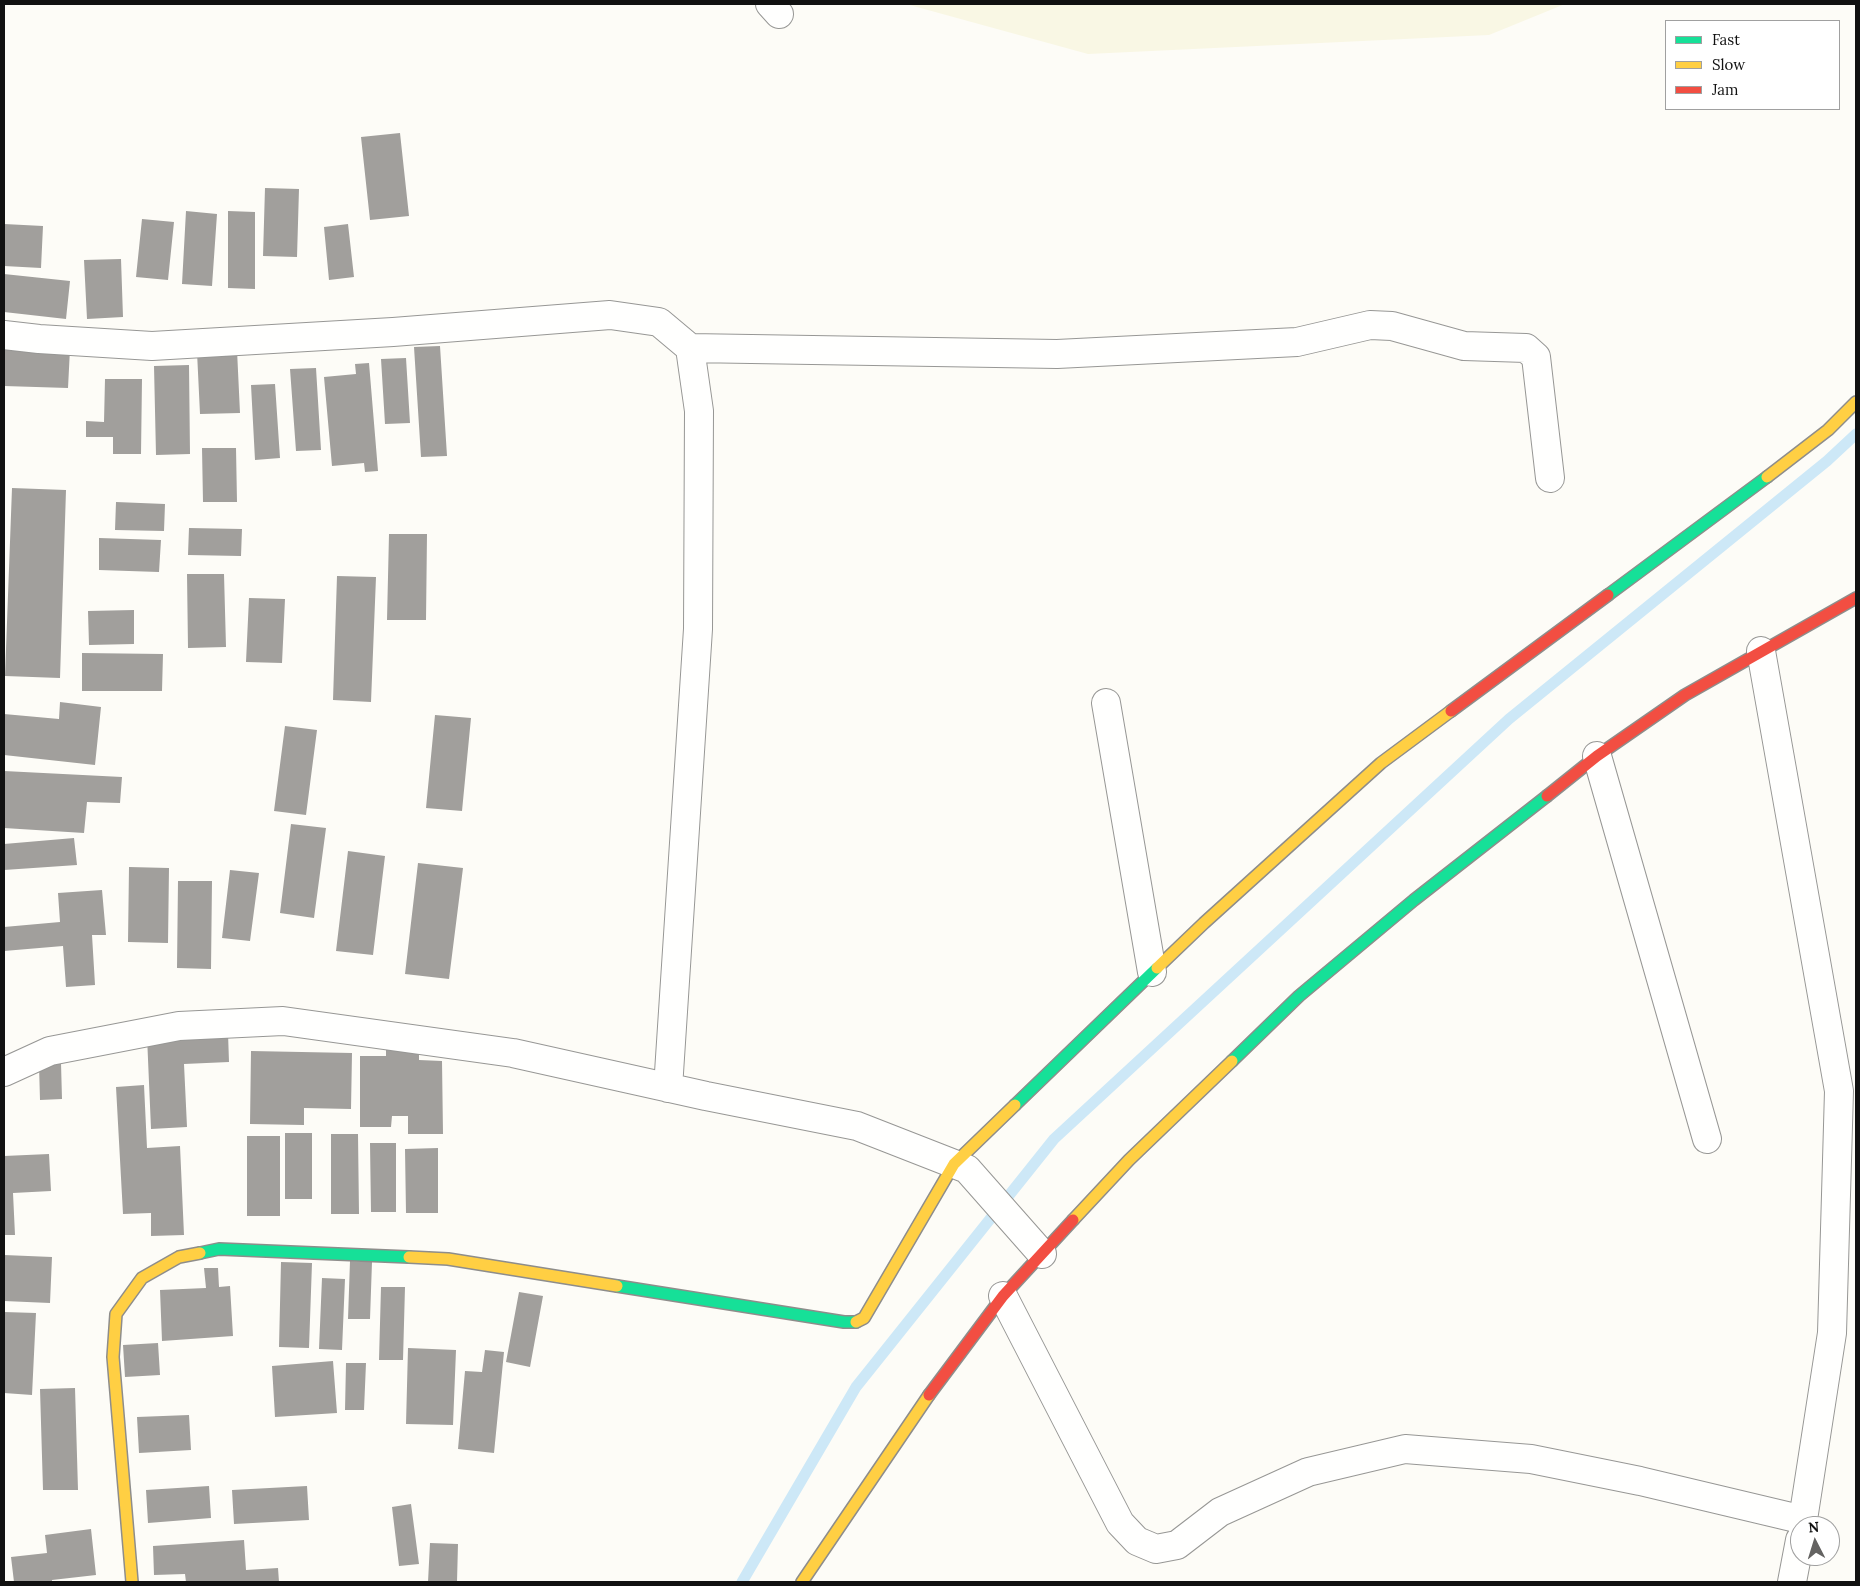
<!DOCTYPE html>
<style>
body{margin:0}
#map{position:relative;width:1860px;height:1586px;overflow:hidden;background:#fdfcf7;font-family:Lora,serif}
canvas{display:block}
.frame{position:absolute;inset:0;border:5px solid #111;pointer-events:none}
.legend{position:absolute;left:1665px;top:20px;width:175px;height:90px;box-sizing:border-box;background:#fff;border:1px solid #a0a0a0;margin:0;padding:6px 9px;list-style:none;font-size:15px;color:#111}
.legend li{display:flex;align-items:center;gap:10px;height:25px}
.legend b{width:25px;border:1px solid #a0a0a0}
.north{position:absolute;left:1790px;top:1516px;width:50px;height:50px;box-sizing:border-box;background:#fff;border:1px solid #a0a0a0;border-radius:50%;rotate:355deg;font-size:14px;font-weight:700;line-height:20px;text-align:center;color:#111}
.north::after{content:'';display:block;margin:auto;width:18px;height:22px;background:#646362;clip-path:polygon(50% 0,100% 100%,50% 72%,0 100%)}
</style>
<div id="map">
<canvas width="1860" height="1586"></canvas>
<div class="frame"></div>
<ul class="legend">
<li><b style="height:6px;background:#16e098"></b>Fast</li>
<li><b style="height:6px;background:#ffcf43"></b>Slow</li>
<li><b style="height:6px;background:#f24e42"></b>Jam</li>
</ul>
<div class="north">N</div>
</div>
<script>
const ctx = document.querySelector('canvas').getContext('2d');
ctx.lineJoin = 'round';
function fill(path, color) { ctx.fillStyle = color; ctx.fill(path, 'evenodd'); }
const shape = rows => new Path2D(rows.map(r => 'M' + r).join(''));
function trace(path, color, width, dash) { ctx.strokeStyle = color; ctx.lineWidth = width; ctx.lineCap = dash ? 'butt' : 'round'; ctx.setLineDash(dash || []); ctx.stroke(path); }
fill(shape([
 [906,4,1565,4,1489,35,1088,54]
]), '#f9f7e4');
trace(shape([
 [742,1582,856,1387,1054,1139,1509,719,1827,461,1856,434]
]), '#cde8f7', 11);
fill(shape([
 [400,133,409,216,370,220,361,137],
 [265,188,299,189,297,257,263,256],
 [186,211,217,214,212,286,182,284],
 [228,211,255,212,255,289,228,288],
 [142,219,174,222,168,280,136,277],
 [4,224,43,226,41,268,4,266],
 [348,224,354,277,329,280,324,227],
 [121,259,123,317,87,319,84,260],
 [4,274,70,281,66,319,4,312],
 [440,346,447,456,421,457,414,347],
 [4,347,70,349,68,388,4,386],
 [237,350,240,413,200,414,197,352],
 [406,358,410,423,385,424,381,359],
 [369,363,378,471,365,472,364,463,332,466,324,377,356,374,355,364],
 [189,365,190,454,156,455,154,366],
 [316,368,321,450,296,451,290,369],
 [105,379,142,379,141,454,113,454,113,437,86,437,86,421,104,422],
 [275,384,280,458,255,460,251,385],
 [202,448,236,448,237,502,203,502],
 [12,488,66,490,60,678,5,676],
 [116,502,165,504,164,531,115,530],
 [189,528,242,529,241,556,188,555],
 [389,534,427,534,426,620,387,620],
 [99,538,161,540,159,572,99,570],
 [187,574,224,574,226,647,188,648],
 [337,576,376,577,371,702,333,700],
 [249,598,285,599,282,663,246,662],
 [134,610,134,644,89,645,88,611],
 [82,653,163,654,162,691,82,691],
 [60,702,101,707,95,765,4,755,4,714,59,719],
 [435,715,471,718,462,811,426,808],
 [285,726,317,730,306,815,274,811],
 [4,771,122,777,120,803,87,802,84,833,4,828],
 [291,824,326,828,314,918,280,913],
 [74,838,77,865,4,870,4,844],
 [348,851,385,856,373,955,336,951],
 [418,863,463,868,449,979,405,974],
 [129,867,169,868,168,943,128,942],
 [230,870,259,873,250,941,222,938],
 [178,881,212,881,211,969,177,968],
 [102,890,106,935,92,935,95,985,66,987,63,946,4,951,4,927,60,922,58,893],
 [228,1033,229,1062,184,1064,187,1127,151,1129,147,1036],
 [386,1047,419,1047,419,1060,442,1061,443,1134,408,1134,408,1116,392,1116,391,1127,360,1127,360,1056,386,1056],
 [251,1051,352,1053,351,1109,304,1108,304,1125,250,1124],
 [61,1063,62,1099,40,1100,39,1065],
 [144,1085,147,1148,180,1146,184,1235,151,1236,151,1213,123,1214,116,1087],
 [285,1133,312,1133,312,1199,285,1199],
 [331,1134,358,1134,359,1214,331,1214],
 [247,1136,280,1136,280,1216,247,1216],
 [370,1143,396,1143,396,1212,371,1212],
 [438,1148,438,1213,406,1213,405,1149],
 [49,1154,51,1191,13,1193,15,1235,4,1235,4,1156],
 [4,1255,52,1257,50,1303,4,1301],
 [350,1261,372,1262,370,1319,348,1319],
 [281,1262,312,1263,309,1348,279,1347],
 [204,1268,218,1268,219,1287,230,1286,233,1336,162,1341,160,1290,206,1288],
 [322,1278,345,1279,342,1350,319,1349],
 [381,1287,405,1287,403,1360,379,1360],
 [519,1292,543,1296,530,1367,506,1362],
 [4,1312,36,1313,32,1395,4,1393],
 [158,1343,160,1375,125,1377,123,1345],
 [408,1348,456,1350,453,1425,406,1424],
 [485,1350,504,1352,494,1453,458,1449,465,1371,482,1372],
 [333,1361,337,1413,275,1417,272,1366],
 [346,1363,366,1363,364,1410,345,1410],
 [75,1388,78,1490,43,1490,40,1389],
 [189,1415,191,1450,139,1453,137,1417],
 [209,1486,211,1518,148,1523,146,1490],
 [307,1486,309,1520,234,1524,232,1490],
 [411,1504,419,1564,399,1566,392,1507],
 [91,1529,96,1575,52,1580,52,1582,14,1582,11,1557,47,1553,45,1535],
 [244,1540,246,1570,278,1568,279,1582,186,1582,185,1574,154,1575,153,1546],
 [430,1543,458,1544,457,1582,428,1582]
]), '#a19f9c');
const street = shape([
 [770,4,779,14],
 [4,335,39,339,152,346,393,332,610,315,659,322,690,348,699,411,698,629,668,1088],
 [690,348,1057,354,1297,342,1370,325,1392,326,1464,346,1526,348,1536,357,1550,478],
 [1761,651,1839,1091,1832,1333,1802,1526],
 [1106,703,1152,972],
 [1597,756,1707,1139],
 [4,1072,50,1051,179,1026,283,1021,513,1053,706,1096,857,1126,967,1169,1042,1254],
 [1003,1296,1120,1523,1137,1541,1156,1549,1177,1545,1220,1512,1308,1472,1405,1449,1531,1459,1640,1481,1804,1520],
 [1792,1582,1800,1540]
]);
const fast = shape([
 [1608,595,1767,477],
 [1232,1061,1299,996,1414,900,1547,796],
 [1015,1105,1157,968],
 [200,1253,219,1249,409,1257],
 [617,1286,844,1322,856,1322]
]);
const slow = shape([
 [1767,477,1828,430,1856,402],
 [1157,968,1204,923,1381,763,1451,711],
 [1073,1220,1129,1160,1232,1061],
 [409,1257,448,1259,617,1286],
 [856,1322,864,1318,954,1164,1015,1105],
 [132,1582,113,1357,116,1314,142,1278,179,1257,200,1253],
 [802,1582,929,1395]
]);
const jam = shape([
 [1451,711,1608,595],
 [1547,796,1597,756,1685,695,1856,598],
 [929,1395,1003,1296,1073,1220]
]);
trace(street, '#979795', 30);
trace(fast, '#8e8d8b', 14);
trace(slow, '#8e8d8b', 14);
trace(jam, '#8e8d8b', 14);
trace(street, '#fffffe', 28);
trace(fast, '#16e098', 11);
trace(slow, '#ffcf43', 11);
trace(jam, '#f24e42', 11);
</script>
